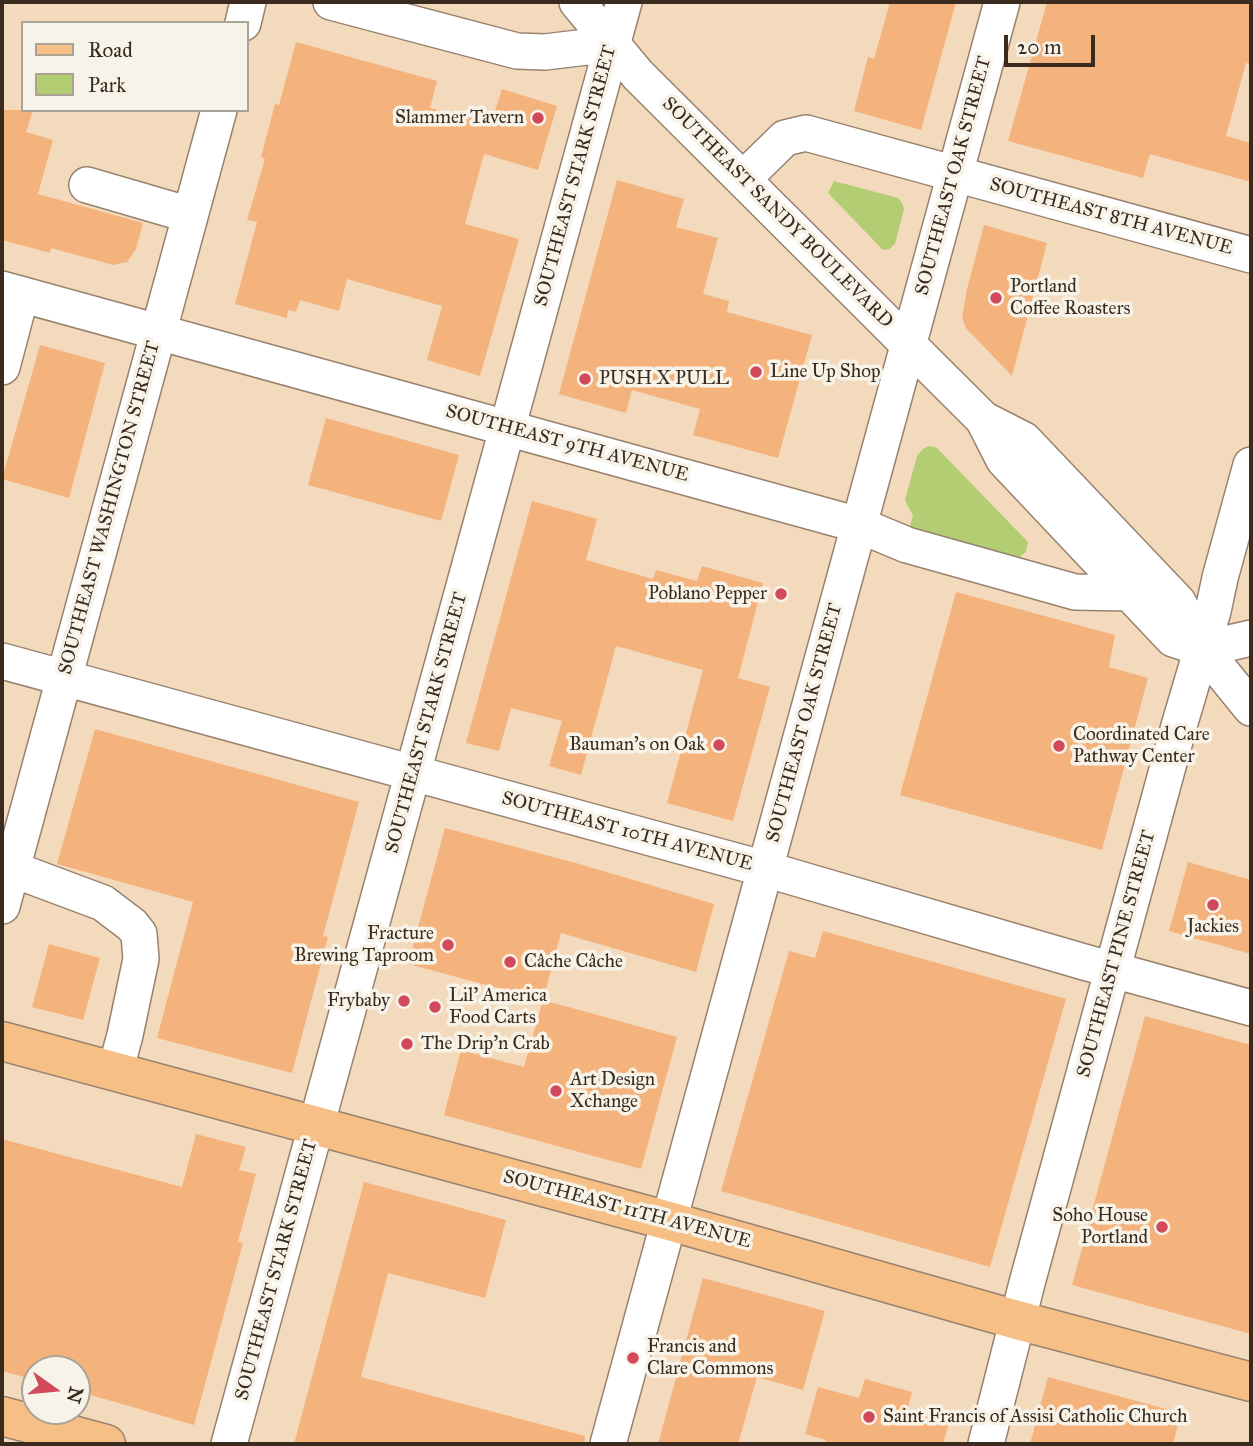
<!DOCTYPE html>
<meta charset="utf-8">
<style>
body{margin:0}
#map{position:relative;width:1253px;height:1446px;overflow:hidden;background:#f4dabd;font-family:"IM FELL Great Primer",serif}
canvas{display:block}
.frame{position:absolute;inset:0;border:4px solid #3b2a1e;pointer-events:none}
.legend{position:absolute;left:21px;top:21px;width:228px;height:91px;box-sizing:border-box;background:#f7f3e8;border:2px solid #aca397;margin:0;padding:9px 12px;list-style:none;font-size:21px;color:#3b2a1e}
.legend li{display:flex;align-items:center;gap:14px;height:35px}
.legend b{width:35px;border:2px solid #aca397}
.north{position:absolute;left:21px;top:1355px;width:70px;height:70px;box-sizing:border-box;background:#f7f3e8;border:2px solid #aca397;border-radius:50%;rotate:105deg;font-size:19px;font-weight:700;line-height:28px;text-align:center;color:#3b2a1e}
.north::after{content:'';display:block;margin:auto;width:24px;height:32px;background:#d1495b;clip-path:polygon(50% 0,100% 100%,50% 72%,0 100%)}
.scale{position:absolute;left:1004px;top:35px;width:91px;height:32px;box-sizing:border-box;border:4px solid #3b2a1e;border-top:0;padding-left:9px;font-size:21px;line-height:24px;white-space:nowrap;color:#3b2a1e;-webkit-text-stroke:5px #f7f3e8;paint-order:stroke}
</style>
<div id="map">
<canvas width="1253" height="1446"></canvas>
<div class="frame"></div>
<ul class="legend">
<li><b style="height:9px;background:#f5bf86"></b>Road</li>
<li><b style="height:19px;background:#b3cd73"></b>Park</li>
</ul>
<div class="north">N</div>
<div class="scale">20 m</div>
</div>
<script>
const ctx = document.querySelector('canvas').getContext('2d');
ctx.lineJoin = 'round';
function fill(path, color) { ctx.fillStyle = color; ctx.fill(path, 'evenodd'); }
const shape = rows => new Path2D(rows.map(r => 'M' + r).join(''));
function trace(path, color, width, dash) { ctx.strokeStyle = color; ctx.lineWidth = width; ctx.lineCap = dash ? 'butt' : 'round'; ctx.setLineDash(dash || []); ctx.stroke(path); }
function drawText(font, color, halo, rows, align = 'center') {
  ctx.font = font + ' "IM FELL Great Primer",serif'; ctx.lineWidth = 7; ctx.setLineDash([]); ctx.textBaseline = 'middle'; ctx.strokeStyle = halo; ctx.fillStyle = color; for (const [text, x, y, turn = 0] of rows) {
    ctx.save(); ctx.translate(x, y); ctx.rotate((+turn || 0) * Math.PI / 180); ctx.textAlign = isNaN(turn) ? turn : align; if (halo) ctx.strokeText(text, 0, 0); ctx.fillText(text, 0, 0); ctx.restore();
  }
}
fill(shape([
 [834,181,898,198,902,203,904,209,895,244,889,249,883,250,828,193],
 [929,446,937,448,1028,542,1026,552,1018,558,909,529,913,516,905,500,917,456,923,449]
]), '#b3cd73');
fill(shape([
 [890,2,956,2,921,130,854,111,868,57,874,59],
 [1047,2,1251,2,1251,64,1246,63,1226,136,1251,143,1251,182,1150,154,1143,178,1008,141],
 [296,42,437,81,430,108,491,123,502,89,557,106,538,170,484,154,465,224,519,239,480,376,427,360,442,306,347,279,339,311,300,300,296,312,288,310,287,318,235,304,257,222,247,220,265,159,261,157,275,104,279,105],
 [2,110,33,110,26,132,53,140,38,194,143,223,136,249,127,262,113,265,51,248,50,253,2,240],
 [617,180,684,199,676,227,718,238,703,294,729,301,727,312,812,335,778,458,693,435,700,409,632,390,626,413,559,394],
 [984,225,1047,243,1012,376,966,328,962,318,967,289],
 [40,345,105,363,69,498,2,479],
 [326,418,459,455,441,521,308,485],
 [532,501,597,519,586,560,653,579,656,570,697,581,702,566,763,583,738,678,770,687,733,821,667,803,703,670,616,646,581,775,549,766,562,721,511,708,499,751,466,743],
 [956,592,1115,635,1109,667,1148,678,1102,850,900,795],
 [95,729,359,802,323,936,328,937,292,1073,157,1038,193,902,57,864],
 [445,828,583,865,714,904,696,972,561,933,543,1000,408,964],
 [1188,862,1251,880,1251,954,1169,931],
 [823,931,1066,999,990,1267,721,1191,789,951,815,958],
 [49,944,100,958,83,1020,32,1007],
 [543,1000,677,1037,641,1169,444,1115,461,1050,524,1067],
 [1145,1016,1251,1045,1251,1334,1072,1285],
 [196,1134,246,1147,239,1170,256,1174,238,1242,243,1243,194,1425,77,1391,77,1369,35,1369,35,1380,2,1371,2,1139,182,1187],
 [364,1182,506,1220,485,1298,388,1273,361,1377,585,1436,584,1444,294,1444],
 [703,1278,825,1311,803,1390,757,1377,738,1444,658,1444],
 [1048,1377,1181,1413,1173,1444,1030,1444],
 [865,1379,912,1392,907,1411,949,1423,943,1444,825,1444,826,1440,805,1434,818,1387,859,1398]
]), '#f4b27c');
const minor = shape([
 [331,2,517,51,545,52,612,44],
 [577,2,638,75,983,419,1004,460,1173,639,1203,649],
 [243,23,248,2],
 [743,179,785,138,806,133,1251,255],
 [87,185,190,215],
 [2,289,859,525,907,545,1075,592,1131,593],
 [2,367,21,295],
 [983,419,1024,440,1178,602,1203,649,1251,708],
 [1203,649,1251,638],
 [2,661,765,869,1084,962,1251,1008],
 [12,869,103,903,132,925,139,934,141,959,125,1035,115,1072],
 [2,906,219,110],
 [229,1444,624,2],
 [608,1444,1002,2],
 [986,1444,1027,1283,1179,726,1213,611,1220,578,1251,465]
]);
const major = shape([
 [2,1041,669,1221,1017,1320,1251,1382],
 [2,1416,106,1444]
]);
trace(minor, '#98826e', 38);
trace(major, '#98826e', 41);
trace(minor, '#fff', 35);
trace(major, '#f5bf86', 38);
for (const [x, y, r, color] of [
 [538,118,7,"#d1495b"],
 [996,298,7,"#d1495b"],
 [756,372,7,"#d1495b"],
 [585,379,7,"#d1495b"],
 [781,594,7,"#d1495b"],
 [719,745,7,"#d1495b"],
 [1059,746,7,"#d1495b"],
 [1213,905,7,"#d1495b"],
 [448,945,7,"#d1495b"],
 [510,962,7,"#d1495b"],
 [404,1001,7,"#d1495b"],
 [435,1007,7,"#d1495b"],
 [407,1044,7,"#d1495b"],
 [556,1091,7,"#d1495b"],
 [1162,1227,7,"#d1495b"],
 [633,1358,7,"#d1495b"],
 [869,1417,7,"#d1495b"]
]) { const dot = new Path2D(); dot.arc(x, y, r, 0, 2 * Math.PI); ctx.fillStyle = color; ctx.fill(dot); trace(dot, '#f7f3e8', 2.5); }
drawText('19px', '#3b2a1e', '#f7f3e8', [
 ["Slammer Tavern",524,118,"right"],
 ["Portland",1010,287],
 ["Coffee Roasters",1010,309],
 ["Line Up Shop",770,372],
 ["PUSH X PULL",599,379],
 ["Poblano Pepper",767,594,"right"],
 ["Coordinated Care",1073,735],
 ["Pathway Center",1073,757],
 ["Bauman's on Oak",705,745,"right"],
 ["Jackies",1213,927,"center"],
 ["Fracture",434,934,"right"],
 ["Brewing Taproom",434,956,"right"],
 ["Câche Câche",524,962],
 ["Lil' America",449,996],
 ["Food Carts",449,1018],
 ["Frybaby",390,1001,"right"],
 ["The Drip'n Crab",421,1044],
 ["Art Design",570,1080],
 ["Xchange",570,1102],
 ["Soho House",1148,1216,"right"],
 ["Portland",1148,1238,"right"],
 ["Francis and",647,1347],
 ["Clare Commons",647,1369],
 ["Saint Francis of Assisi Catholic Church",883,1417]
], 'left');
drawText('19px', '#3b2a1e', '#f7f3e8', [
 ["SOUTHEAST STARK STREET",576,176,-75],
 ["SOUTHEAST OAK STREET",954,176,-75],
 ["SOUTHEAST SANDY BOULEVARD",777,213,45],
 ["SOUTHEAST 8TH AVENUE",1111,217,15],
 ["SOUTHEAST 9TH AVENUE",567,444,15],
 ["SOUTHEAST WASHINGTON STREET",110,508,-75],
 ["SOUTHEAST STARK STREET",427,723,-75],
 ["SOUTHEAST OAK STREET",805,723,-75],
 ["SOUTHEAST 10TH AVENUE",627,832,15],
 ["SOUTHEAST PINE STREET",1117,954,-75],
 ["SOUTHEAST 11TH AVENUE",627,1210,15],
 ["SOUTHEAST STARK STREET",277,1270,-75]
]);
</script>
